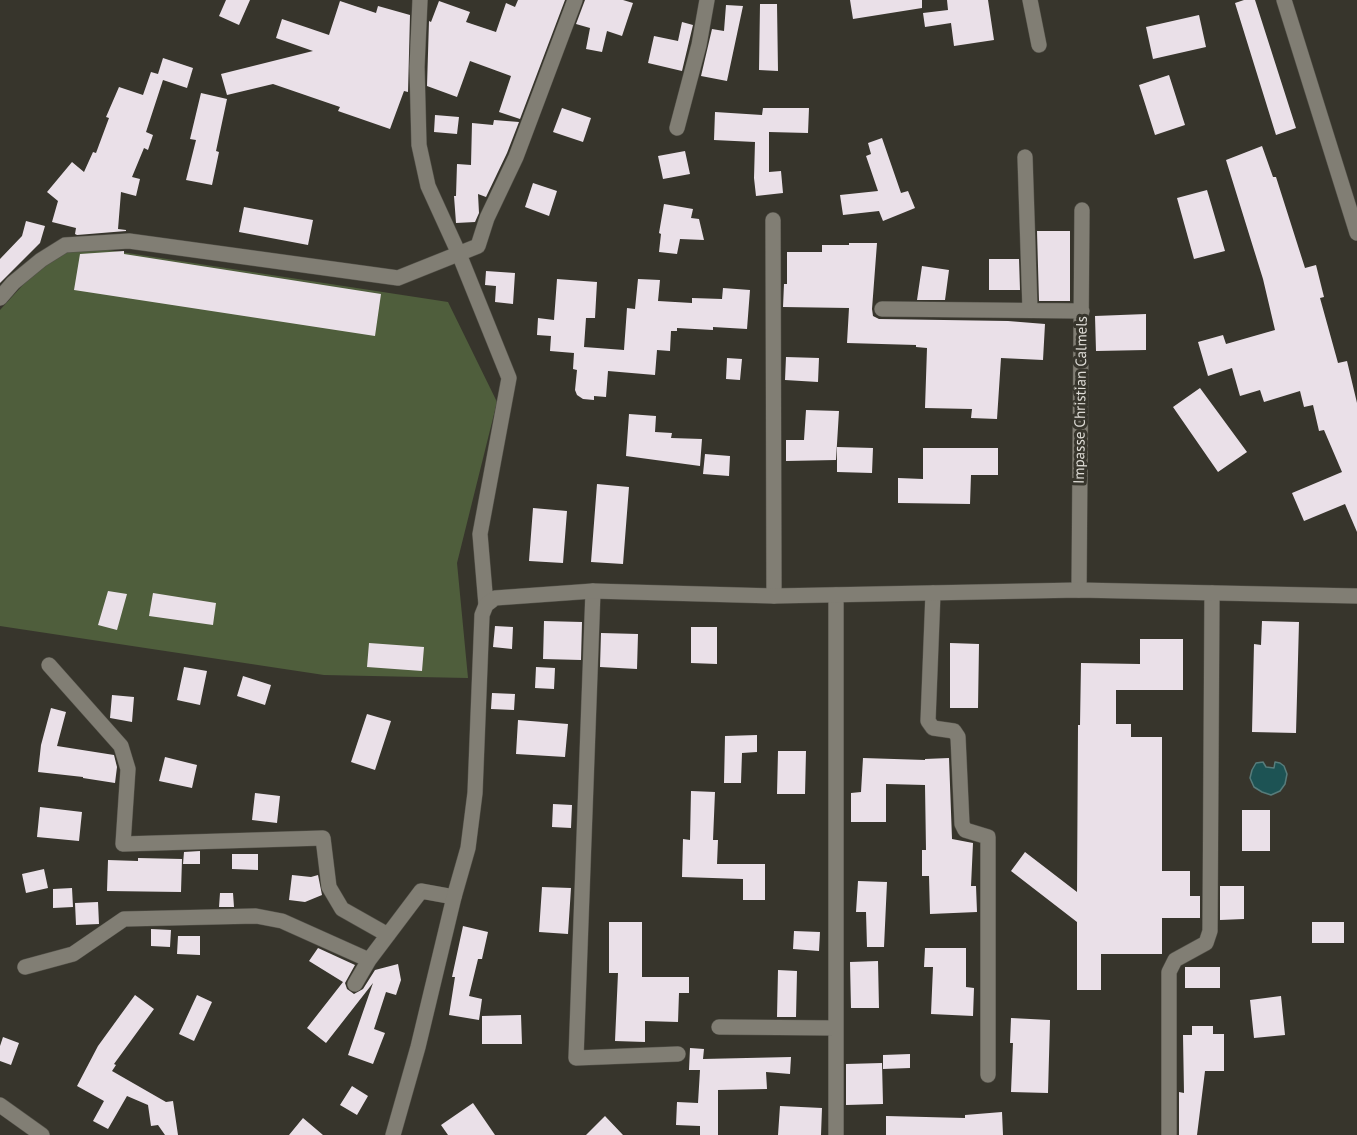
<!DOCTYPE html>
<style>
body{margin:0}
canvas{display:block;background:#37352c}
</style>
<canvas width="1357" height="1135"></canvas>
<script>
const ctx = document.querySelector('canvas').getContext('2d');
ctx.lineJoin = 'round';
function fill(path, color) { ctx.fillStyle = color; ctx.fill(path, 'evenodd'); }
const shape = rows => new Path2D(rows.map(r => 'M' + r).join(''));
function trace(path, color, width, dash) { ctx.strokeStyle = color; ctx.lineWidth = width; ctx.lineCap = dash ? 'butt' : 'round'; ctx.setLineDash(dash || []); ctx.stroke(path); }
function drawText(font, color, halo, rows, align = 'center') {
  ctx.font = font + ' "PT Sans",sans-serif'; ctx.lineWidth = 6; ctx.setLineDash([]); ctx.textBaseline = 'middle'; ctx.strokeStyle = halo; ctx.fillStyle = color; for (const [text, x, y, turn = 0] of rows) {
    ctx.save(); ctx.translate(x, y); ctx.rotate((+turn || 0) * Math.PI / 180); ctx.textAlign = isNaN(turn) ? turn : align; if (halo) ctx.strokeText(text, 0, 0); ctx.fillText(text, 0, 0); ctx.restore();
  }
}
fill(shape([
 [82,246,448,302,497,402,457,563,468,678,324,675,0,626,0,310,43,263]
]), '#4f5e3c');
const water = shape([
 [1263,762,1266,767,1274,768,1275,762,1280,763,1284,766,1287,774,1285,784,1280,791,1271,795,1262,792,1254,787,1250,778,1252,770,1256,763,1263,762]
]);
fill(water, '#1d5354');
trace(water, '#577c7b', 1.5);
fill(shape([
 [226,0,250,0,239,25,219,16],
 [518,0,565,0,520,119,499,112,511,76,470,61,457,97,427,86,429,21,431,22,439,1,470,12,466,22,496,32,506,3,515,7],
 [585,0,623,0,633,3,622,36,607,31,602,52,586,49,590,28,576,24],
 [850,0,922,0,922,8,853,19],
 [947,0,988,0,994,40,954,46,951,23,925,27,923,13,948,10],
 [1244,0,1255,0,1296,128,1276,135,1235,3],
 [340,1,376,13,378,6,410,15,408,92,404,91,390,129,338,111,340,107,273,84,227,95,221,74,313,51,276,38,282,19,329,35],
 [760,4,777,4,778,71,759,70],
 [726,5,743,6,727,81,701,76,712,29,724,31],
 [1199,15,1206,47,1153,59,1146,27],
 [682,22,693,25,682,71,648,63,654,36,678,41],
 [163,58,193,68,187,88,163,80,146,132,153,135,148,150,144,148,132,177,140,179,136,196,121,192,118,229,126,230,126,231,77,235,75,234,76,228,52,222,58,201,47,192,72,162,84,172,93,152,96,153,109,118,106,117,119,87,143,95,151,72,158,74],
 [1169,75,1185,125,1155,135,1139,85],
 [201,93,227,99,216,151,219,152,212,185,186,180,196,140,190,139],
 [562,108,591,118,583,142,553,132],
 [763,108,809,108,808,133,769,132,769,172,781,171,783,193,756,196,754,178,755,142,714,140,715,112,762,115],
 [435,115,459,117,457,134,434,132],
 [494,120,519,122,507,153,486,197,478,194,479,213,475,222,456,223,454,196,456,196,457,164,471,165,472,123,493,125],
 [882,138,901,193,908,191,915,208,883,221,879,211,843,215,840,195,878,191,866,156,871,154,868,143],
 [1262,146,1273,177,1276,177,1305,268,1316,265,1324,297,1320,298,1338,363,1347,361,1357,403,1357,532,1345,504,1304,521,1292,493,1342,472,1324,430,1319,431,1313,405,1304,407,1300,391,1264,402,1260,390,1240,396,1232,368,1208,376,1198,342,1223,335,1226,344,1275,330,1263,279,1226,160],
 [685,151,690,174,663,179,658,156],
 [533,183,557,191,549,216,525,207],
 [1207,190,1225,251,1194,259,1177,198],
 [664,204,693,209,691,218,699,219,704,240,680,239,677,254,659,252,661,234,659,233],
 [244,207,313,220,308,245,239,232],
 [26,221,45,226,40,243,0,283,0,259,22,236],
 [1037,231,1070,231,1070,301,1039,301],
 [849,243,877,243,872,309,873,316,879,319,1008,321,1045,324,1043,360,1001,358,997,419,971,418,972,409,925,408,927,348,916,347,916,345,847,343,849,308,783,307,784,284,787,284,787,252,822,252,822,245,849,245],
 [124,251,124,254,381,294,375,336,74,290,80,254],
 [989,259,1019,259,1020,290,989,290],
 [922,266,949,270,945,300,917,300],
 [486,271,515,273,513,304,495,302,496,286,485,285],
 [557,279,597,282,595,318,586,318,584,347,624,350,627,308,635,309,638,279,660,280,658,301,692,303,692,298,722,299,723,288,750,290,747,329,713,327,713,330,677,328,677,331,671,331,670,351,657,350,655,375,608,371,606,397,594,396,594,400,583,399,577,395,575,390,577,370,573,369,574,353,550,351,551,336,537,335,538,318,554,320],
 [1146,314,1146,350,1096,351,1095,316],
 [786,357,819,358,818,382,785,380],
 [727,358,742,359,740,380,726,379],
 [1200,388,1247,452,1218,472,1173,407],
 [806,410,839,411,836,460,786,461,786,440,804,440],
 [629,414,656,416,655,432,672,433,671,438,702,439,700,466,626,456],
 [837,447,873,448,872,473,837,472],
 [923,448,998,448,998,475,971,475,970,504,898,503,898,478,923,479],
 [705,454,730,456,729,476,703,474],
 [597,484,629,487,623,564,591,562],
 [533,508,567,511,563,563,529,561],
 [108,591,127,594,117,630,98,625],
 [153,593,216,603,213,625,149,616],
 [544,621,582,622,581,660,543,659],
 [1262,621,1299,622,1296,733,1252,732,1254,644,1261,645],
 [495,626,513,627,512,649,493,647],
 [691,627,717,627,717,664,691,663],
 [601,633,638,634,637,669,600,667],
 [1140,639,1183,639,1183,690,1116,690,1116,724,1131,724,1131,737,1162,737,1162,871,1190,871,1190,896,1200,896,1200,918,1162,918,1162,954,1101,954,1101,990,1077,990,1077,922,1011,871,1025,852,1077,892,1078,725,1080,725,1081,663,1140,664],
 [369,643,424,647,422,671,367,667],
 [950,643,979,644,978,708,950,708],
 [184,667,207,671,200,705,177,700],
 [536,667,555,668,554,689,535,688],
 [243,676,271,685,265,705,237,696],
 [492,693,515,694,514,710,491,709],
 [112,695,134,697,132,722,110,718],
 [51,708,66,712,57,746,114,755,117,767,115,783,83,778,83,777,38,772,41,745],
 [367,714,391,721,375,770,351,762],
 [518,720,568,724,565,757,516,754],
 [757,735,757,752,742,753,741,783,724,783,725,736],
 [778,751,806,751,805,794,777,794],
 [165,757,197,765,192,788,159,781],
 [863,758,925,760,925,759,949,758,952,839,973,843,971,886,976,886,977,912,930,914,929,876,922,876,922,850,926,850,925,785,886,784,886,822,851,822,851,793,861,792],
 [691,791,715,792,713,840,718,840,717,864,765,864,765,900,743,900,743,879,682,877,683,839,690,840],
 [255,793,280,796,277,823,252,820],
 [553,804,572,805,571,828,552,827],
 [40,807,82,812,79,841,37,837],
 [1242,810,1270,810,1270,851,1242,851],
 [200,851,200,864,183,864,184,852],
 [232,854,258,854,258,870,232,869],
 [138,858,182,859,181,892,107,891,108,860,138,861],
 [44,869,48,888,26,893,22,874],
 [292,875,311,877,318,875,322,895,305,902,289,900],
 [858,881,887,882,884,947,867,947,866,912,856,912],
 [1220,886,1244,886,1244,919,1220,920],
 [542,887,571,888,568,934,539,932],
 [72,888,73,907,53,908,53,889],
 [220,893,233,893,234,907,219,907],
 [98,902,99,924,76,925,75,903],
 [609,922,642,922,642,977,689,977,689,993,679,993,678,1022,645,1021,645,1042,615,1041,618,973,609,973],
 [1312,922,1344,922,1344,943,1312,943],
 [463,926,488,932,482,959,478,959,469,996,482,999,479,1020,449,1015,455,977,452,977],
 [151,929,171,930,170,947,151,946],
 [794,931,820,932,819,951,793,949],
 [178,936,200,936,200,955,177,954],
 [318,948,355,965,345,983,347,989,354,994,363,989,375,970,398,964,401,980,396,995,386,992,374,1029,385,1033,373,1064,348,1055,373,983,326,1043,307,1028,343,982,309,961],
 [925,948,966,948,966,987,974,988,973,1016,931,1014,933,967,924,967],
 [878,961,879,1008,851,1008,850,962],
 [1185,967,1220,967,1220,988,1185,988],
 [778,970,797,971,796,1017,777,1017],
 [135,995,154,1009,114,1064,116,1065,112,1071,166,1102,173,1101,178,1135,165,1135,158,1125,151,1126,148,1105,127,1096,108,1129,93,1121,104,1101,77,1086,98,1046],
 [197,995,212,1002,194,1041,179,1034],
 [1281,996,1285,1035,1254,1038,1250,1000],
 [521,1015,522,1044,482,1044,482,1016],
 [1011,1018,1050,1020,1048,1093,1011,1092,1013,1043,1010,1043],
 [1192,1026,1213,1026,1213,1034,1224,1034,1224,1071,1205,1071,1197,1135,1179,1135,1179,1092,1184,1093,1183,1035,1192,1035],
 [3,1037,19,1043,11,1065,0,1061,0,1046],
 [690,1048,704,1049,703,1059,791,1057,790,1074,766,1072,767,1089,718,1090,718,1135,700,1135,700,1126,676,1125,677,1102,698,1103,700,1070,689,1070],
 [910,1054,910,1068,883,1069,883,1055],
 [882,1063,883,1104,846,1105,846,1064],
 [352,1086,368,1096,357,1115,340,1105],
 [473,1103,495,1135,448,1135,441,1125],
 [780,1106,822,1108,821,1135,778,1135],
 [1002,1112,1003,1135,886,1135,886,1116,965,1118,965,1115],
 [605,1116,623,1135,586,1135],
 [303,1118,323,1135,289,1135]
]), '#eae0e8');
const street = shape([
 [420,0,417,67,419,145,428,186,459,254,509,378,480,534,486,605],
 [1030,0,1039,45],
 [677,128,699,45,707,0],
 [1025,157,1030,310],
 [773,220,774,596],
 [0,298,13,283,41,260,65,245,129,241,398,278,478,246,487,218,516,157,575,0],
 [882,309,1082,311],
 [1079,590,1082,210],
 [593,591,576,1058,678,1054],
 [933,593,928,721,933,728,954,731,958,737,962,824,965,830,988,837,988,1075],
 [836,595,836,1135],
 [49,665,121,746,128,769,123,844,323,838,329,887,342,909,388,935],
 [25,967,73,954,124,919,256,916,282,921,369,960],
 [355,984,369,960,421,891,454,897],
 [719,1027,836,1028],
 [0,1105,42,1135],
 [1169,1135,1169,972,1175,960,1206,943,1210,931,1212,593]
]);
const secondary = shape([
 [1284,0,1357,233],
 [393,1135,418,1047,454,897,468,848,475,793,482,615,486,605,495,598,593,591,774,596,1079,590,1357,596]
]);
trace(street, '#54524a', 16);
trace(secondary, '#54524a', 16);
trace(street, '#817e74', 15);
trace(secondary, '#817e74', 15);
drawText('15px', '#dedcd6', '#37352c', [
 ["Impasse Christian Calmels",1081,400,-89]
]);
</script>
